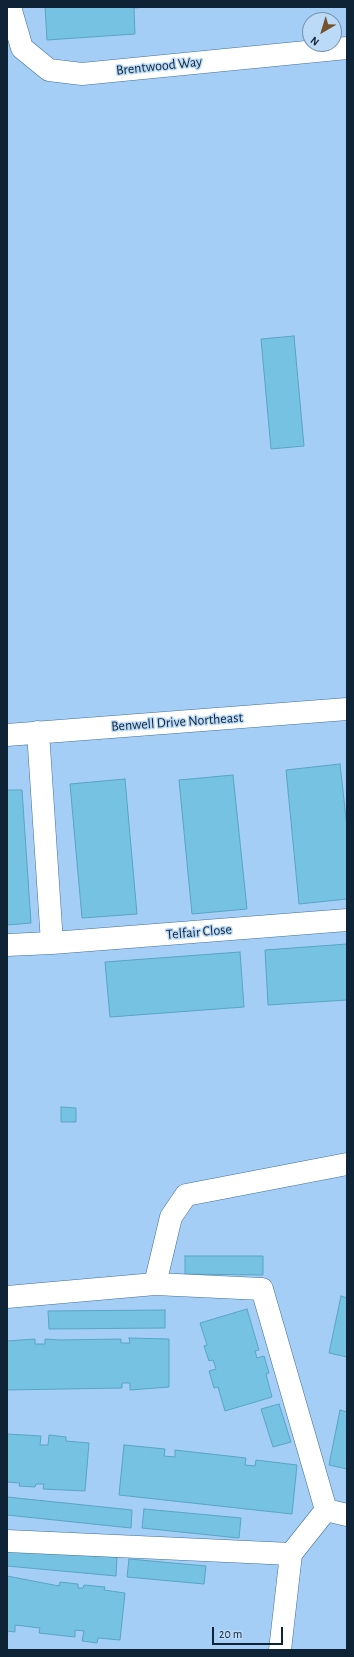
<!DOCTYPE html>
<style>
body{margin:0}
#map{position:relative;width:354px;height:1657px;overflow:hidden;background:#a5cef6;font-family:"Alegreya Sans",sans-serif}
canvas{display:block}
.frame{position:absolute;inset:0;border:8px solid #0f2336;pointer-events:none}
.north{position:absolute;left:302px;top:12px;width:40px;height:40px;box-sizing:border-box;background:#bbdaf8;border:1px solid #7691aa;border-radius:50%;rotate:218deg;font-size:11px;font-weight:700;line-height:16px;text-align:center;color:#0f2336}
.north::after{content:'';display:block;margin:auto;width:14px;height:18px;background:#75522b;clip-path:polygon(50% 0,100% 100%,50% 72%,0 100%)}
.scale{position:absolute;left:212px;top:1627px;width:71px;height:18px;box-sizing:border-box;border:2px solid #0f2336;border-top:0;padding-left:5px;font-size:12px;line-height:14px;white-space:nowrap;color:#0f2336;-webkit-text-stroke:3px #bbdaf8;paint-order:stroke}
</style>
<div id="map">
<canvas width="354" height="1657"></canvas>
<div class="frame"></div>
<div class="north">N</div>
<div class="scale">20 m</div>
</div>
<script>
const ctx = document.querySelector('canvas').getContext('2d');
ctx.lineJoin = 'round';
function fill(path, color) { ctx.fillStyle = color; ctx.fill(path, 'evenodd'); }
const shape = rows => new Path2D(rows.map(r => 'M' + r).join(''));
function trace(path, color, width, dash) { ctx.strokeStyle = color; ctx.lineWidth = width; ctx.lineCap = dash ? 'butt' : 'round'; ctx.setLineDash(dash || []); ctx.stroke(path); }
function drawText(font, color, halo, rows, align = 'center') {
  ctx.font = font + ' "Alegreya Sans",sans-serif'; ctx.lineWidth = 3; ctx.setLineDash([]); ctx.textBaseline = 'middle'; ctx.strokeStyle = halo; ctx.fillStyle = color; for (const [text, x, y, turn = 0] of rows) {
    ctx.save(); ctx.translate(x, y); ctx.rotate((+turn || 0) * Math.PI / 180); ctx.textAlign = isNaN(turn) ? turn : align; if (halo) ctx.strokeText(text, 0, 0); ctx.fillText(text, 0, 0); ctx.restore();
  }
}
const building = shape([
 [45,7,148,7,134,8,135,34,47,40,45,7],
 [294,336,304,446,271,449,261,339,294,336],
 [340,764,347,827,347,899,299,904,286,770,340,764],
 [233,775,247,909,192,914,179,780,233,775],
 [125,779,137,914,82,918,70,784,125,779],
 [7,790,22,790,31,923,7,925,7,790],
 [347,944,347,1000,268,1005,265,950,347,944],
 [240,952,244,1007,110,1017,105,962,240,952],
 [61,1107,76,1108,76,1122,61,1122,61,1107],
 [185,1256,263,1256,263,1275,185,1274,185,1256],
 [341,1296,347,1298,347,1357,329,1353,341,1296],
 [247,1309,259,1350,255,1351,257,1358,264,1356,269,1373,266,1374,272,1397,225,1411,218,1387,214,1388,209,1371,216,1369,213,1360,209,1361,204,1346,207,1345,200,1323,247,1309],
 [165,1310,165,1328,49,1329,48,1311,165,1310],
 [129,1338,169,1339,169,1387,130,1390,130,1383,122,1383,122,1388,7,1390,7,1341,35,1339,35,1344,45,1344,45,1339,60,1340,121,1339,121,1343,130,1343,129,1338],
 [279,1404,291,1442,273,1447,261,1409,279,1404],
 [340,1410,347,1412,347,1469,329,1465,340,1410],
 [7,1434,41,1436,40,1445,48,1445,49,1435,66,1437,66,1441,89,1443,85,1491,43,1489,44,1484,36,1484,35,1487,19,1486,20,1483,7,1482,7,1434],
 [124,1445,165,1449,164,1456,175,1457,175,1450,246,1458,245,1465,255,1466,256,1460,297,1465,292,1514,119,1495,124,1445],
 [7,1497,132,1510,131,1528,7,1515,7,1497],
 [144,1509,241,1518,239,1538,142,1528,144,1509],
 [7,1548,117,1557,116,1576,7,1566,7,1548],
 [129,1559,206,1566,204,1584,127,1577,129,1559],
 [7,1576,59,1586,60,1582,78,1584,78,1588,83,1588,84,1585,105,1587,104,1590,125,1593,120,1640,98,1638,97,1643,82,1641,84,1631,75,1630,75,1637,39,1633,40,1628,15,1625,15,1632,7,1631,7,1576]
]);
fill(building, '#76c2e2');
trace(building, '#58a4c4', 1);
const minor = shape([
 [10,7,22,48,49,70,82,74,347,48],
 [38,732,52,943],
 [7,735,347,709],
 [7,945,52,943,347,920],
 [347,1164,186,1195,171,1217,155,1284,262,1289,326,1510,347,1515],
 [7,1297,155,1284],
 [7,1541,291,1554],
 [280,1650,291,1554,326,1510]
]);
trace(minor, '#3e6f9b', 23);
trace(minor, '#fff', 22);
drawText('14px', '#0f2336', '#bbdaf8', [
 ["Brentwood Way",159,66,-6],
 ["Benwell Drive Northeast",177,722,-4],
 ["Telfair Close",199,932,-5]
]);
</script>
